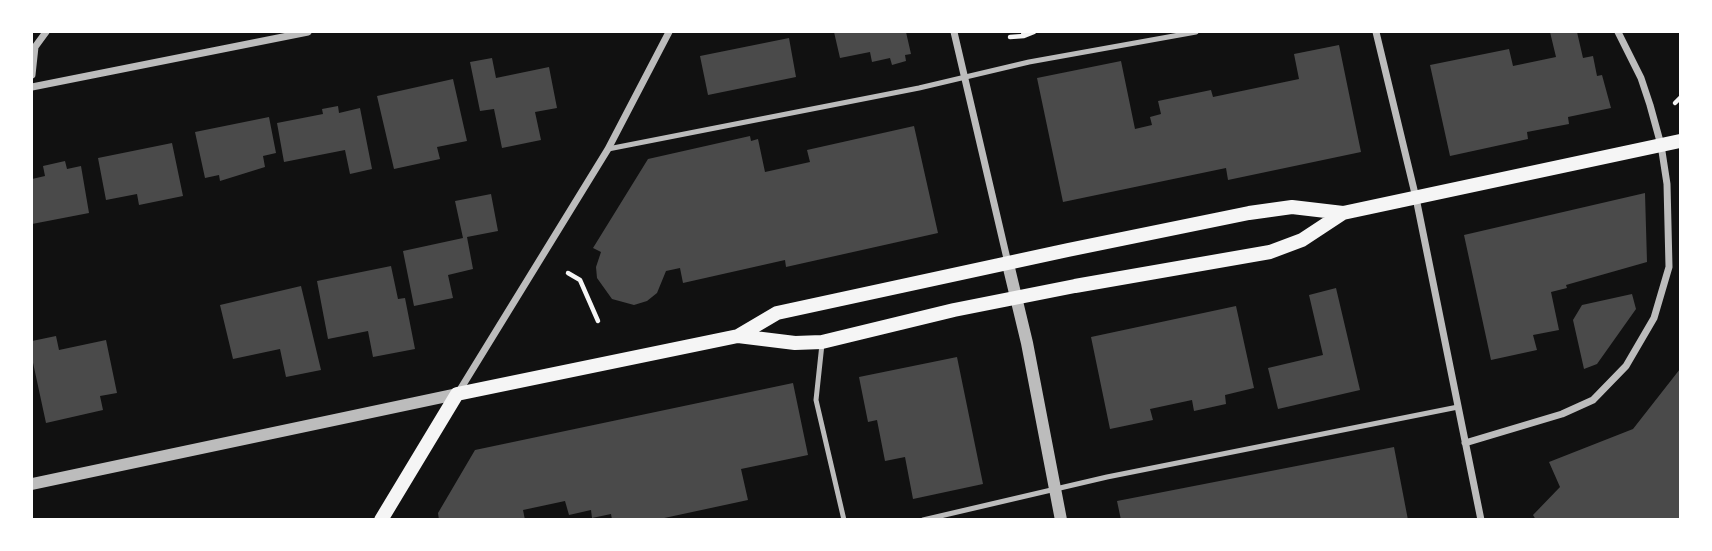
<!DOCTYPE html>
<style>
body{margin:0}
#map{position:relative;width:1712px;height:551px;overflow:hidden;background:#111;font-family:"IBM Plex Sans",sans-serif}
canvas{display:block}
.frame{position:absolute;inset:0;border:33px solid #fff;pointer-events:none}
</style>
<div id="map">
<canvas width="1712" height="551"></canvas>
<div class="frame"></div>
</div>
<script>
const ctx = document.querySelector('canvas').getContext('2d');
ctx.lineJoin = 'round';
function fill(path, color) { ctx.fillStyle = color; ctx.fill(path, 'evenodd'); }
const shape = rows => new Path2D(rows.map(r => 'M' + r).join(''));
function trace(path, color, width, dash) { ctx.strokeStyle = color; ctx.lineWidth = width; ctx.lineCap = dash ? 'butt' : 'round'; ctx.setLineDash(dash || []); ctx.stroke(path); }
fill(shape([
 [834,32,906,32,911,54,905,55,906,61,892,65,890,58,872,62,870,52,840,58],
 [1550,32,1577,32,1583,58,1593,56,1597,76,1602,75,1611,108,1568,117,1569,124,1527,132,1528,139,1450,156,1430,65,1509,49,1513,66,1556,57],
 [789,38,796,77,708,95,700,56],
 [1339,45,1361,152,1228,180,1226,168,1063,202,1037,78,1121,61,1135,129,1152,125,1150,117,1161,114,1158,101,1211,90,1213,97,1299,79,1294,54],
 [492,58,496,78,549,67,557,108,535,112,541,140,502,148,494,109,480,111,470,62],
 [453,79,467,141,437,147,440,159,394,169,377,96],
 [338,106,339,113,360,108,372,169,350,174,345,150,284,162,277,123,323,114,322,109],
 [269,117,276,153,263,156,265,167,220,181,219,175,205,178,195,132],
 [914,126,938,233,786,267,785,260,683,283,680,268,666,271,657,293,647,301,634,305,612,299,597,278,596,267,601,252,593,248,648,159,750,136,751,141,758,139,765,172,810,162,807,150],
 [172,143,183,196,139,205,137,194,106,200,98,158],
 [65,161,67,169,81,166,89,213,32,224,32,179,45,176,43,166],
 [1645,193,1647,262,1566,285,1567,288,1551,292,1559,330,1533,335,1537,350,1491,360,1464,235],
 [491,194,498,231,467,237,473,269,448,275,453,298,414,306,403,251,463,238,455,201],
 [391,266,398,299,405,298,415,349,373,357,368,331,328,339,317,281],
 [301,286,321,370,286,377,280,349,233,359,220,305],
 [1336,288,1360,390,1278,409,1268,368,1323,355,1309,295],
 [1632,294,1636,309,1597,364,1584,369,1573,320,1582,305],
 [1236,306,1254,388,1225,395,1226,404,1194,411,1192,400,1150,409,1153,420,1110,429,1091,337],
 [56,336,59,350,106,340,117,393,100,396,103,410,46,423,32,358,32,341],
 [957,357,983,484,913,499,905,457,885,461,877,420,868,422,859,377],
 [1680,369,1680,520,1536,520,1533,515,1560,487,1549,462,1633,429],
 [793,383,808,455,741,469,748,500,655,520,612,520,611,514,592,518,591,510,569,515,565,501,523,510,525,520,439,520,438,513,475,450],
 [1394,447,1408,520,1121,520,1117,501]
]), '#4a4a4a');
trace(shape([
 [1024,36,1034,32],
 [1010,37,1024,36,1023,32],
 [1675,103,1680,98],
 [568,273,580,280,598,321]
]), '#f5f5f5', 4.5);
trace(shape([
 [608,149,919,88,1029,62,1196,32],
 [822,344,816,400,844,520],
 [923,520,1107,477,1458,407]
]), '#bcbcbc', 5);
trace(shape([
 [954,32,1008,263],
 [1376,32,1416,198,1481,520],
 [32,75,35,47,46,32],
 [32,87,308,32],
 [458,393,608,149,669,32],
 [1465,443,1562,414,1593,400,1626,366,1654,318,1669,267,1667,184,1661,145,1650,105,1641,78,1618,32]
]), '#bcbcbc', 7);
trace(shape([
 [1008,264,1027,343,1061,520],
 [32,484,457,394]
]), '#bcbcbc', 12);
trace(shape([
 [738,336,777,313,1068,250,1249,213,1292,207,1343,213,1680,141],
 [381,520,457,394,738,336,795,343,822,342,954,310,1075,286,1270,252,1302,240,1343,213]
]), '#f5f5f5', 14);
</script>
